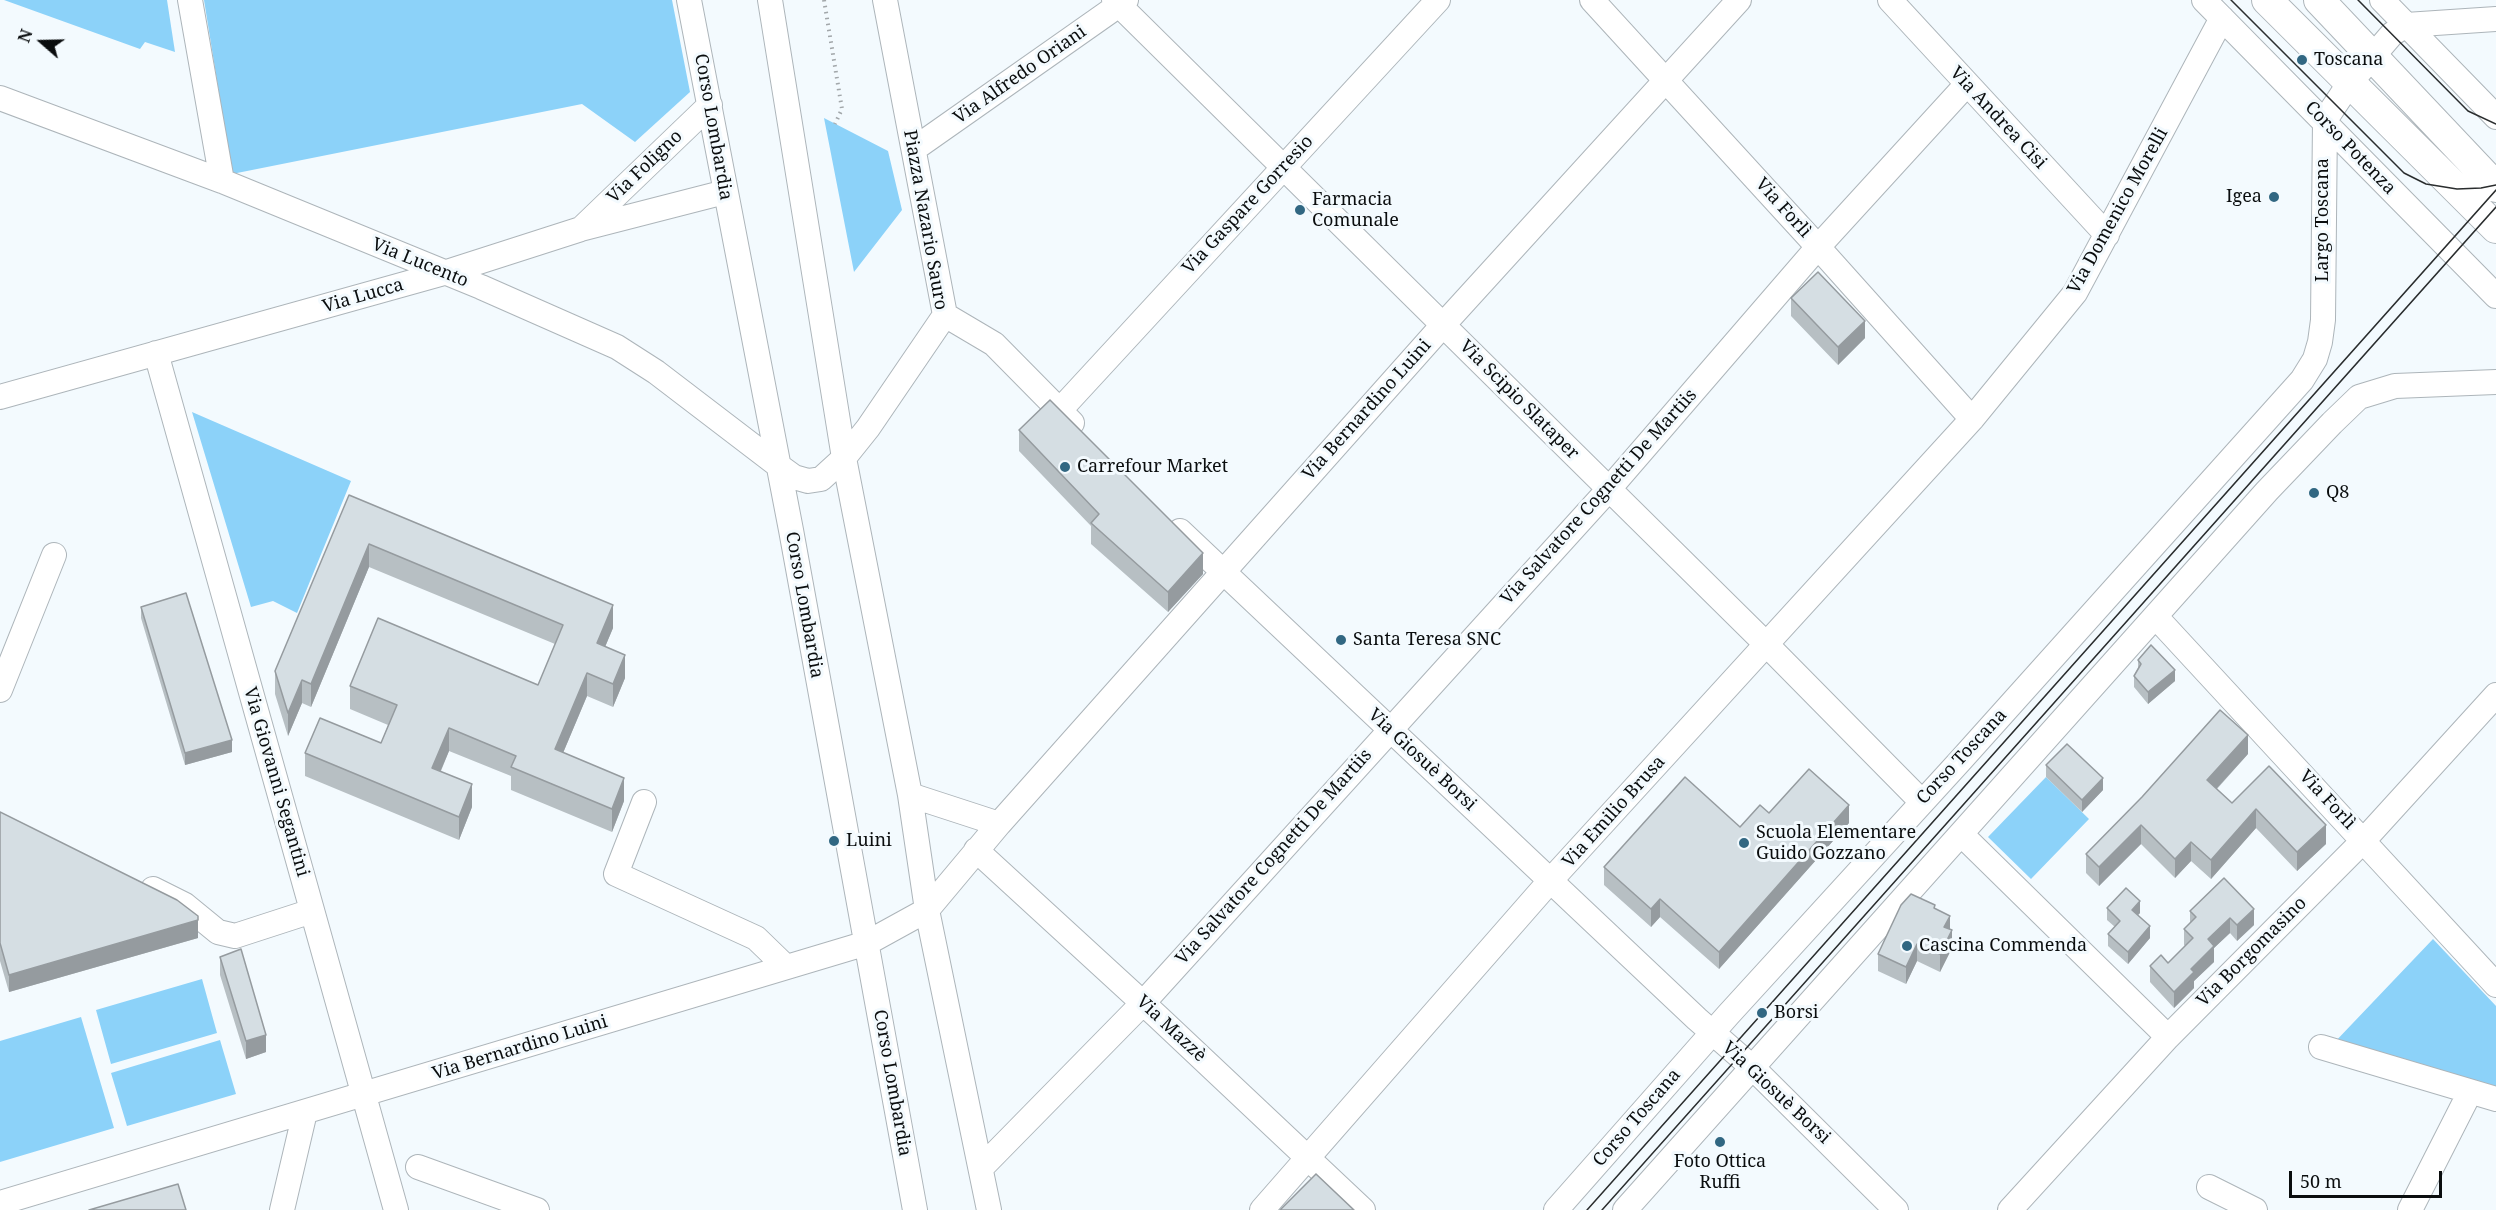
<!DOCTYPE html>
<meta charset="utf-8">
<style>
body{margin:0}
#map{position:relative;width:2496px;height:1210px;overflow:hidden;background:#f3fafe;font-family:"Noto Serif",serif}
canvas{display:block}
.north{position:absolute;left:12px;top:12px;width:60px;height:60px;-webkit-text-stroke:4px #f3fafe;paint-order:stroke;rotate:290deg;font-size:16px;font-weight:700;line-height:24px;text-align:center;color:#0a0d0e}
.north::after{content:'';display:block;margin:auto;width:21px;height:27px;background:#0a0d0e;clip-path:polygon(50% 0,100% 100%,50% 72%,0 100%)}
.scale{position:absolute;left:2289px;top:1171px;width:153px;height:27px;box-sizing:border-box;border:3px solid #0a0d0e;border-top:0;padding-left:8px;font-size:18px;line-height:21px;white-space:nowrap;color:#0a0d0e;-webkit-text-stroke:4px #f3fafe;paint-order:stroke}
</style>
<div id="map">
<canvas width="2496" height="1210"></canvas>
<div class="north">N</div>
<div class="scale">50 m</div>
</div>
<script>
const ctx = document.querySelector('canvas').getContext('2d');
ctx.lineJoin = 'round';
function fill(path, color) { ctx.fillStyle = color; ctx.fill(path, 'evenodd'); }
const shape = rows => new Path2D(rows.map(r => 'M' + r).join(''));
function trace(path, color, width, dash) { ctx.strokeStyle = color; ctx.lineWidth = width; ctx.lineCap = dash ? 'butt' : 'round'; ctx.setLineDash(dash || []); ctx.stroke(path); }
function drawText(font, color, halo, rows, align = 'center') {
  ctx.font = font + ' "Noto Serif",serif'; ctx.lineWidth = 6; ctx.setLineDash([]); ctx.textBaseline = 'middle'; ctx.strokeStyle = halo; ctx.fillStyle = color; for (const [text, x, y, turn = 0] of rows) {
    ctx.save(); ctx.translate(x, y); ctx.rotate((+turn || 0) * Math.PI / 180); ctx.textAlign = isNaN(turn) ? turn : align; if (halo) ctx.strokeText(text, 0, 0); ctx.fillText(text, 0, 0); ctx.restore();
  }
}
fill(shape([
 [4,0,167,0,175,52,145,42,140,49],
 [204,0,672,0,690,92,635,142,582,104,232,174],
 [824,118,888,151,902,210,854,272],
 [192,412,351,481,297,613,273,601,251,607],
 [2046,777,2089,819,2031,879,1988,837],
 [2433,939,2496,1006,2496,1091,2332,1045],
 [202,979,217,1033,111,1064,96,1010],
 [81,1017,114,1128,0,1162,0,1041],
 [220,1040,236,1094,127,1126,111,1073]
]), '#8cd2f9');
const minor = shape([
 [190,0,222,181],
 [689,0,791,530,915,1210],
 [770,0,844,458,910,795,927,910,989,1210],
 [1114,0,1767,645,1922,802],
 [1592,0,1818,247,1972,419],
 [1890,0,2107,235],
 [2204,0,2496,296],
 [2382,0,2496,117],
 [0,98,222,181,481,287,617,347,656,372,779,466,794,477,808,481,821,479,844,458,868,428,945,315,885,0],
 [914,149,1126,0],
 [582,228,710,105],
 [945,315,994,344,1072,423],
 [156,353,396,1210],
 [0,397,444,273,581,229,725,192],
 [1060,410,1438,0],
 [1180,531,1697,1019,1753,1068,1896,1210],
 [2156,617,2496,985],
 [0,690,54,555],
 [910,795,999,824],
 [644,802,616,874,756,938,786,967],
 [1961,834,2168,1037],
 [976,850,1157,1016,1363,1210],
 [153,889,185,905,218,932,235,936,312,911],
 [2321,1047,2496,1099],
 [418,1167,537,1210],
 [981,1168,1143,1003,1609,489,1818,247,1967,84],
 [2209,1187,2255,1210],
 [0,1203,867,943,927,910,999,824,1443,325,1739,0],
 [282,1210,305,1112],
 [1262,1210,1550,881,1972,419,2075,293,2222,18],
 [1556,1210,1728,1015,1960,761,2302,380,2315,359,2320,342,2323,320,2325,120,2349,84,2392,34,2406,25,2496,19],
 [1625,1210,2267,491,2332,423,2359,397,2395,386,2496,382],
 [2010,1210,2168,1037,2364,840,2496,695],
 [2410,1210,2470,1092]
]);
const major = shape([
 [2267,0,2496,228],
 [2319,0,2496,187]
]);
trace(minor, '#adb5ba', 26);
trace(major, '#adb5ba', 32);
trace(shape([
 [824,0,842,109,835,124]
]), '#a2a7aa', 4, [1.5, 4.5]);
trace(minor, '#fff', 24);
trace(major, '#fff', 30);
trace(shape([
 [2231,0,2404,173,2426,184,2457,189,2481,188,2496,185],
 [2358,0,2468,111,2496,124],
 [1587,1210,2496,190],
 [1602,1210,2496,207]
]), '#2a2d2e', 1.5);
fill(shape([
 [1791,298,1865,338,1838,365,1791,316],
 [1019,430,1203,574,1168,612,1091,544,1091,526,1019,451],
 [349,495,613,628,605,647,625,678,613,707,587,696,563,753,624,801,612,832,511,790,511,776,449,751,441,771,472,807,459,840,305,776,305,753,381,743,388,725,350,709,350,686,538,685,555,644,369,567,311,707,302,703,288,736,275,694,275,671],
 [141,607,232,752,185,765,141,618],
 [2138,660,2175,681,2148,704,2134,687,2134,676,2138,668],
 [2248,754,2217,789,2232,803,2269,766,2326,844,2297,871,2256,828,2211,879,2191,861,2175,878,2141,844,2099,886,2086,873,2086,854],
 [2046,765,2103,790,2082,812,2046,777],
 [0,812,198,938,9,992,0,961],
 [1769,813,1849,823,1719,969,1660,917,1651,927,1604,885,1604,867,1740,827],
 [2224,878,2254,925,2237,941,2230,933,2214,948,2214,962,2194,981,2194,988,2174,1008,2150,982,2150,966,2168,963,2185,946,2184,945,2184,929,2190,923,2190,911],
 [2107,908,2140,913,2138,915,2150,938,2128,964,2108,946,2108,934,2115,927,2107,920],
 [1935,909,1950,929,1952,948,1940,972,1917,961,1906,984,1878,971,1878,954],
 [220,957,266,1052,246,1059,220,975]
]), '#b7bfc3');
fill(shape([
 [1865,321,1865,338,1838,365,1838,347],
 [369,544,369,567,311,707,311,684],
 [1203,553,1203,574,1168,612,1168,592],
 [613,605,613,628,597,666,597,643],
 [625,655,625,678,613,707,613,684],
 [2175,670,2175,681,2148,704,2148,692],
 [587,673,587,696,555,772,555,749],
 [302,680,302,703,288,736,288,713],
 [449,728,449,751,432,791,432,768],
 [2248,735,2248,754,2207,799,2207,780],
 [232,740,232,752,185,765,185,753],
 [624,778,624,801,612,832,612,809],
 [2103,778,2103,790,2082,812,2082,800],
 [472,784,472,807,459,840,459,817],
 [1849,805,1849,823,1719,969,1719,952],
 [2256,809,2256,828,2211,879,2211,860],
 [2141,825,2141,844,2099,886,2099,867],
 [2326,825,2326,844,2297,871,2297,852],
 [2191,842,2191,861,2175,878,2175,859],
 [1660,899,1660,917,1651,927,1651,909],
 [2140,901,2140,913,2132,921,2132,910],
 [2254,909,2254,925,2237,941,2237,925],
 [1950,916,1950,933,1944,927],
 [2230,918,2230,933,2214,948,2214,962,2194,981,2194,988,2174,1008,2174,992,2191,969,2208,939],
 [198,920,198,938,9,992,9,975],
 [2150,926,2150,938,2128,964,2128,952],
 [1952,930,1952,948,1940,972,1940,954],
 [1917,944,1917,961,1906,984,1906,967],
 [266,1035,266,1052,246,1059,246,1041]
]), '#959b9f');
const building = shape([
 [1818,272,1865,321,1838,347,1791,298,1818,272],
 [1050,400,1203,553,1168,592,1091,523,1099,514,1019,430,1050,400],
 [349,495,613,605,597,643,625,655,613,684,587,673,555,749,624,778,612,809,511,767,516,756,449,728,432,768,472,784,459,817,305,753,320,718,381,743,397,705,350,686,378,618,538,685,563,625,369,544,311,684,302,680,288,713,275,671,349,495],
 [186,593,232,740,185,753,141,607,186,593],
 [2151,645,2175,670,2148,692,2134,676,2141,664,2138,660,2151,645],
 [2220,710,2248,735,2207,780,2232,803,2269,766,2326,825,2297,852,2256,809,2211,860,2191,842,2175,859,2141,825,2099,867,2086,854,2142,797,2220,710],
 [2067,744,2103,778,2082,800,2046,765,2067,744],
 [1809,769,1849,805,1719,952,1660,899,1651,909,1604,867,1685,777,1740,827,1760,805,1769,813,1809,769],
 [0,812,177,900,198,916,198,920,9,975,0,943,0,812],
 [2224,878,2254,909,2237,925,2230,918,2208,939,2214,946,2191,969,2194,972,2174,992,2150,966,2161,955,2168,963,2193,938,2184,929,2196,917,2190,911,2224,878],
 [2126,888,2140,901,2132,910,2150,926,2128,952,2108,934,2120,921,2107,908,2126,888],
 [1911,894,1935,905,1934,908,1950,916,1944,927,1952,930,1940,954,1917,944,1906,967,1878,954,1901,905,1911,894],
 [241,949,266,1035,246,1041,220,957,241,949],
 [1316,1174,1354,1210,1280,1210,1316,1174],
 [178,1184,186,1210,89,1210,178,1184]
]);
fill(building, '#d5dee3');
trace(building, '#959b9f', 1.5);
for (const [x, y, r, color] of [
 [2302,60,6,"#316782"],
 [2274,197,6,"#316782"],
 [1300,210,6,"#316782"],
 [1065,467,6,"#316782"],
 [2314,493,6,"#316782"],
 [1341,640,6,"#316782"],
 [834,841,6,"#316782"],
 [1744,843,6,"#316782"],
 [1907,946,6,"#316782"],
 [1762,1013,6,"#316782"],
 [1720,1142,6,"#316782"]
]) { const dot = new Path2D(); dot.arc(x, y, r, 0, 2 * Math.PI); ctx.fillStyle = color; ctx.fill(dot); trace(dot, '#f3fafe', 2); }
drawText('18px', '#0a0d0e', '#f3fafe', [
 ["Toscana",2314,60],
 ["Igea",2262,197,"right"],
 ["Farmacia",1312,200],
 ["Comunale",1312,221],
 ["Carrefour Market",1077,467],
 ["Q8",2326,493],
 ["Santa Teresa SNC",1353,640],
 ["Scuola Elementare",1756,833],
 ["Guido Gozzano",1756,854],
 ["Luini",846,841],
 ["Cascina Commenda",1919,946],
 ["Borsi",1774,1013],
 ["Foto Ottica",1720,1162,"center"],
 ["Ruffi",1720,1183,"center"]
], 'left');
drawText('18px', '#0a0d0e', '#f3fafe', [
 ["Via Alfredo Oriani",1020,75,-35],
 ["Via Andrea Cisi",1998,118,47],
 ["Corso Lombardia",713,127,80],
 ["Corso Potenza",2350,148,46],
 ["Via Foligno",645,167,-44],
 ["Via Gaspare Gorresio",1248,205,-47],
 ["Via Forlì",1783,208,48],
 ["Via Domenico Morelli",2118,211,-61],
 ["Piazza Nazario Sauro",925,220,80],
 ["Largo Toscana",2323,220,-90],
 ["Via Lucento",420,263,22],
 ["Via Lucca",363,296,-16],
 ["Via Scipio Slataper",1519,400,45],
 ["Via Bernardino Luini",1367,410,-48],
 ["Via Salvatore Cognetti De Martiis",1599,497,-48],
 ["Corso Lombardia",804,605,80],
 ["Corso Toscana",1962,757,-47],
 ["Via Giosuè Borsi",1422,760,43],
 ["Via Giovanni Segantini",276,782,74],
 ["Via Forlì",2327,800,47],
 ["Via Emilio Brusa",1614,812,-48],
 ["Via Salvatore Cognetti De Martiis",1274,857,-48],
 ["Via Borgomasino",2252,952,-45],
 ["Via Mazzè",1171,1029,43],
 ["Via Bernardino Luini",520,1048,-17],
 ["Corso Lombardia",892,1083,80],
 ["Via Giosuè Borsi",1776,1093,43],
 ["Corso Toscana",1637,1118,-49]
]);
</script>
